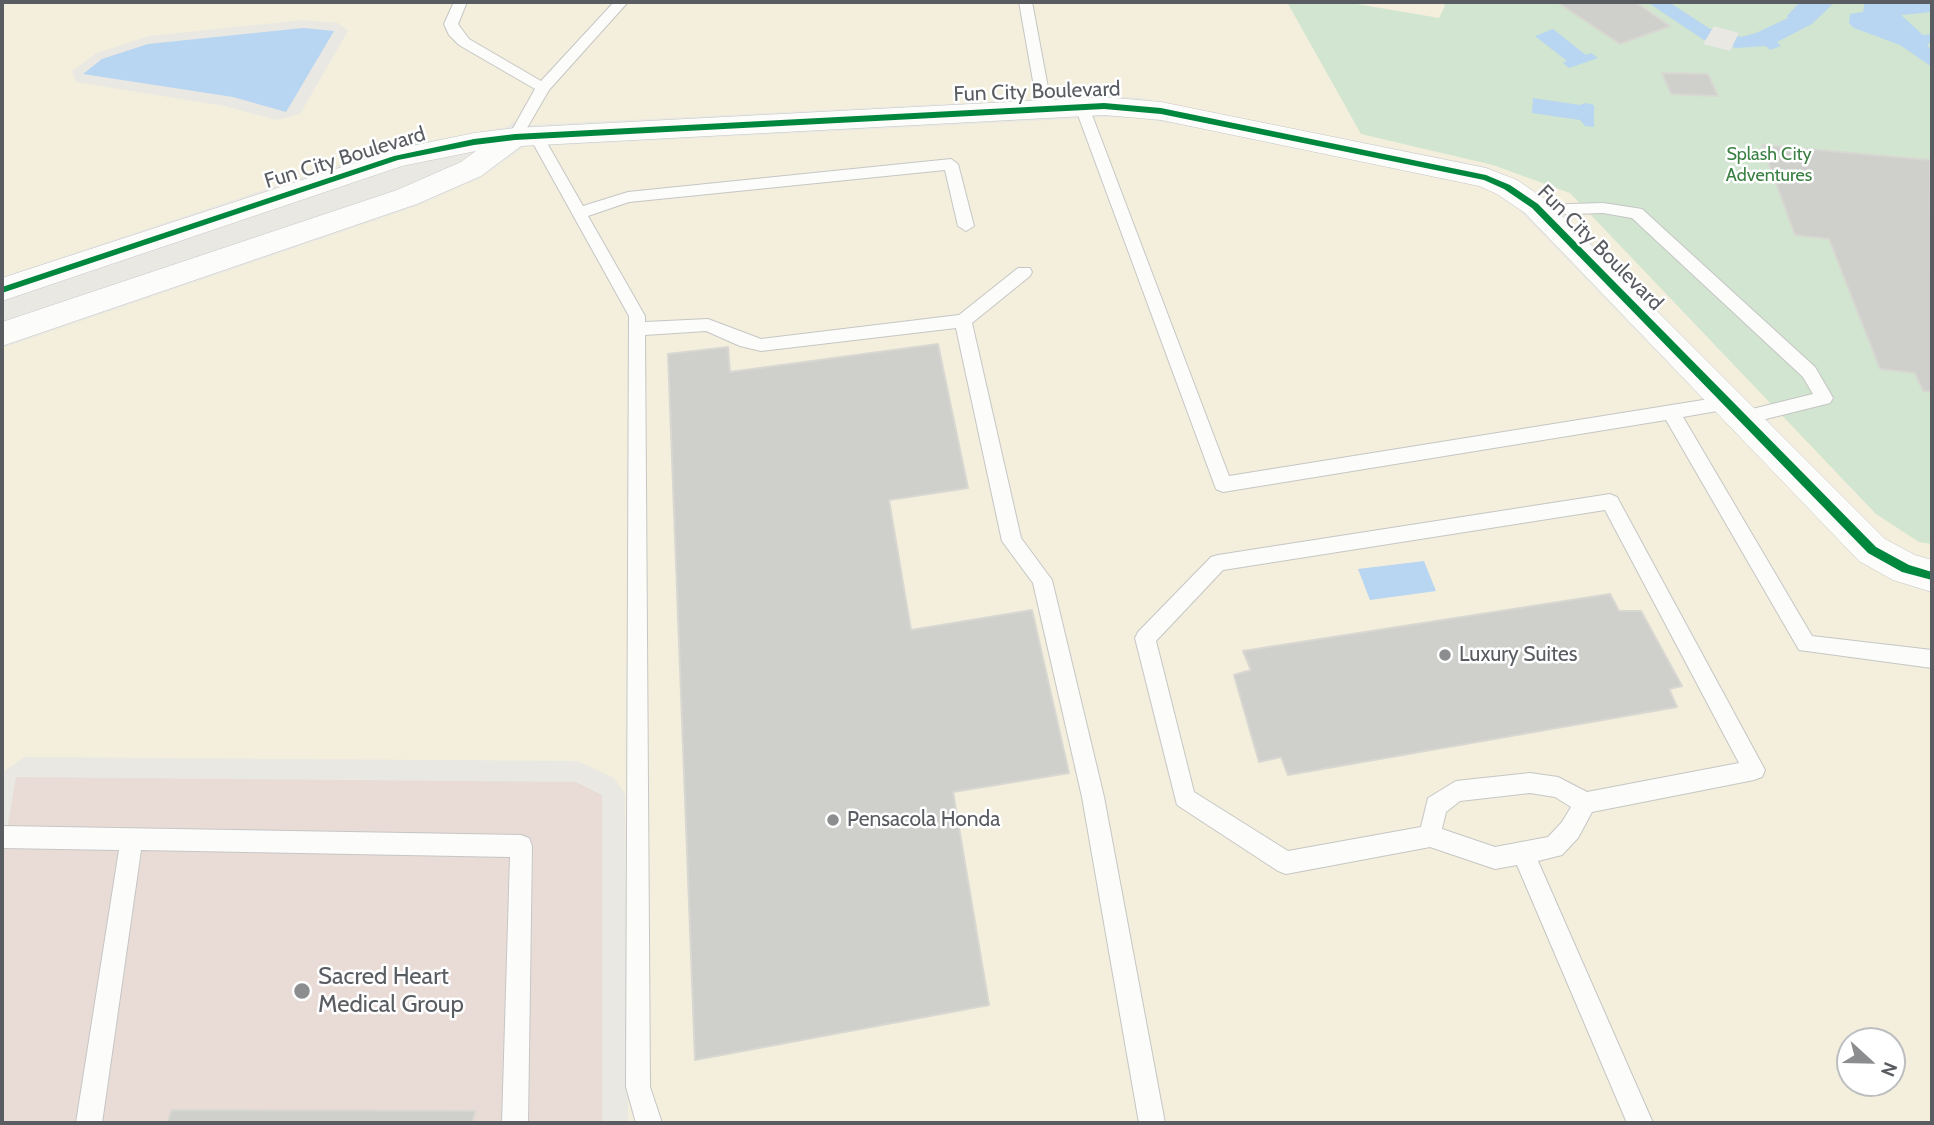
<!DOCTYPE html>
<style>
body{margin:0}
#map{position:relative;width:1934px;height:1125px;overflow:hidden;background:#e9e8e3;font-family:Cabin,sans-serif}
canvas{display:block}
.frame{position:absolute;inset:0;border:4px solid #595c61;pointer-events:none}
.north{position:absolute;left:1836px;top:1027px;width:70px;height:70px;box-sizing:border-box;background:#fff;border:2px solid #bdbec0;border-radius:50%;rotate:112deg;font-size:19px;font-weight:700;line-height:28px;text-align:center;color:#595c61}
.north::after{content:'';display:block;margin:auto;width:24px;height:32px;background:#8b8d8e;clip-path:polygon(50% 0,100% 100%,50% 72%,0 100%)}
</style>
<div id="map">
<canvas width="1934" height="1125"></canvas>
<div class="frame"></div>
<div class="north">N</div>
</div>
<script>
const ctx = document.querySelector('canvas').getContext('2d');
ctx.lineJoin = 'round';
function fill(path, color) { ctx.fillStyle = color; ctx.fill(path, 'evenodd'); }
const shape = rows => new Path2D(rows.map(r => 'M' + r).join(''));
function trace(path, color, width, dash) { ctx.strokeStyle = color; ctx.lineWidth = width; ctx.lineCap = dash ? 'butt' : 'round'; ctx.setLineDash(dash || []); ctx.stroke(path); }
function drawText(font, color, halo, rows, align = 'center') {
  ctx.font = font + ' Cabin,sans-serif'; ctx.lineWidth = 5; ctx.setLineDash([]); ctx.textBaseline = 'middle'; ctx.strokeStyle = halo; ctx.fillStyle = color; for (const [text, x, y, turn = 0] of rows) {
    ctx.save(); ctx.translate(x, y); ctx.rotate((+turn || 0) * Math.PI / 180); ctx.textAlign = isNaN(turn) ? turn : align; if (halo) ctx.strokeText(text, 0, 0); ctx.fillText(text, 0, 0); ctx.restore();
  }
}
fill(shape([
 [2,2,1932,2,1932,560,1919,557,1888,541,1552,204,1520,182,1487,167,1141,98,1103,96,531,125,513,122,507,127,390,148,2,277],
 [303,20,338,23,348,31,300,114,277,120,224,106,76,82,72,71,97,53,149,36],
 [1107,117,1139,118,1197,128,1481,187,1496,194,1519,210,1853,554,1895,581,1932,593,1932,1123,628,1123,625,794,614,778,577,761,24,757,2,773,2,348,414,207,480,178,524,147],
 [1850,1041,1892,1041,1892,1083,1850,1083]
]), '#f3efdc');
fill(shape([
 [16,777,576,782,602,795,602,1123,2,1123,2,859]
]), '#e9dcd7');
fill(shape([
 [1287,2,1345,2,1439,18,1445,6,1442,2,1932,2,1932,544,1919,542,1876,514,1570,193,1493,165,1361,134]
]), '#d1e5d0');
fill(shape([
 [1647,2,1669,2,1710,29,1741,37,1756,33,1788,18,1787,16,1800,2,1835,2,1812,24,1777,42,1781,46,1770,50,1766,46,1736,48,1704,40],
 [1865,2,1932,2,1932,12,1901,15,1923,35,1932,34,1932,41,1927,45,1932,51,1932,67,1900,45,1854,28,1849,23,1850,14,1863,12],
 [303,28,334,31,286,112,233,97,83,74,102,59,148,44],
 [1553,29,1586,55,1591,53,1598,58,1569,68,1563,63,1567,61,1535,36],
 [1533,98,1580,105,1585,103,1594,105,1594,127,1585,126,1580,120,1532,113],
 [1424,561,1436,591,1370,600,1358,569]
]), '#b8d5f2');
fill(shape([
 [1714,26,1739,33,1730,51,1703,44]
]), '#e9e8e3');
const building = shape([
 [1557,2,1635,2,1670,26,1620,44,1557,2],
 [1662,73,1708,74,1718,96,1671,94,1662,73],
 [1762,145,1930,160,1932,392,1923,391,1915,373,1880,369,1829,239,1795,235,1762,145],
 [938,344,968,488,889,500,911,630,1032,610,1069,773,953,792,989,1005,695,1060,668,354,728,347,730,372,938,344],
 [1610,594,1619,611,1641,611,1682,686,1669,689,1677,707,1288,775,1281,757,1259,762,1234,675,1251,670,1243,651,1610,594],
 [172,1110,475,1111,472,1123,167,1123,172,1110]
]);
fill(building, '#cfcfcc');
trace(building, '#d8d7d2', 2);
const service = shape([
 [454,2,467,2,458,24,469,39,541,81,614,2,628,2,549,90,520,140,515,142,508,137,535,89,459,45,449,35,444,24,454,2],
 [1019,2,1032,2,1052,109,1045,114,1038,109,1019,2],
 [1082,102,1089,107,1229,476,1728,396,1734,398,1737,403,1734,408,1683,417,1812,636,1932,650,1932,668,1799,650,1666,420,1223,492,1216,489,1075,107,1082,102],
 [536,131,543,136,583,206,628,192,951,159,958,164,974,226,966,231,958,226,945,170,629,202,588,216,645,316,645,322,708,319,761,339,959,315,1018,268,1030,268,1032,272,1030,276,972,323,1021,538,1052,580,1104,797,1165,1123,1139,1123,1082,797,1033,583,1002,541,956,328,761,351,740,346,706,331,645,335,650,1087,662,1123,636,1123,626,1087,629,316,529,136,536,131],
 [1603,203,1642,209,1815,367,1833,398,1830,403,1742,425,1736,423,1733,418,1736,413,1813,394,1803,377,1632,218,1603,213,1538,215,1530,210,1538,205,1603,203],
 [1610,494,1617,497,1765,770,1762,777,1754,780,1592,812,1578,838,1562,855,1538,861,1653,1123,1627,1123,1517,865,1495,869,1430,847,1286,874,1278,871,1177,805,1135,638,1138,632,1211,557,1218,555,1610,494],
 [1605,510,1739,763,1587,792,1558,777,1530,773,1456,781,1428,798,1421,827,1288,851,1194,792,1156,641,1223,570,1605,510],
 [1530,793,1555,797,1571,807,1562,822,1548,837,1495,847,1442,829,1446,812,1460,801,1530,793],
 [2,826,521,835,529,838,532,846,528,1123,502,1123,510,857,141,850,102,1123,76,1123,119,850,2,848,2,826]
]);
const minor = shape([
 [1104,97,1161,102,1486,168,1517,180,1545,199,1885,539,1915,555,1932,560,1932,592,1893,580,1859,561,1525,213,1497,194,1479,186,1161,120,1104,115,521,146,481,176,417,204,2,346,2,322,397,190,461,162,476,151,402,166,2,301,2,278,397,149,474,133,515,128,1104,97]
]);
trace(service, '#c6c6c5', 2);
trace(minor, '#c6c6c5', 1);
fill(service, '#fcfcfb');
fill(minor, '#fcfcfb');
fill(shape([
 [1104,103,1161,108,1486,175,1510,185,1538,204,1876,547,1909,565,1932,572,1932,580,1902,572,1868,553,1532,208,1504,189,1484,180,1161,114,1104,109,515,140,474,145,398,160,2,293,2,287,394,156,474,139,515,134,1104,103]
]), '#00873e');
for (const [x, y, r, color] of [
 [1445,655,7,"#8b8d8e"],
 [833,820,7,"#8b8d8e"],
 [302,991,9,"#8b8d8e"]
]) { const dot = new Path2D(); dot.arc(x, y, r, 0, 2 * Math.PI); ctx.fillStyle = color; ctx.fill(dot); trace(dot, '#fff', 2.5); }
drawText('18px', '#398042', '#fff', [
 ["Splash City",1769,155],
 ["Adventures",1769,176]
]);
drawText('21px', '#595c61', '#fff', [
 ["Fun City Boulevard",1037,92,-2],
 ["Fun City Boulevard",345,158,-17],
 ["Fun City Boulevard",1600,248,45]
]);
drawText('21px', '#595c61', '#fff', [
 ["Luxury Suites",1459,655],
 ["Pensacola Honda",847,820]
], 'left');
drawText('24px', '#595c61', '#fff', [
 ["Sacred Heart",318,977],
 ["Medical Group",318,1005]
], 'left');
</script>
